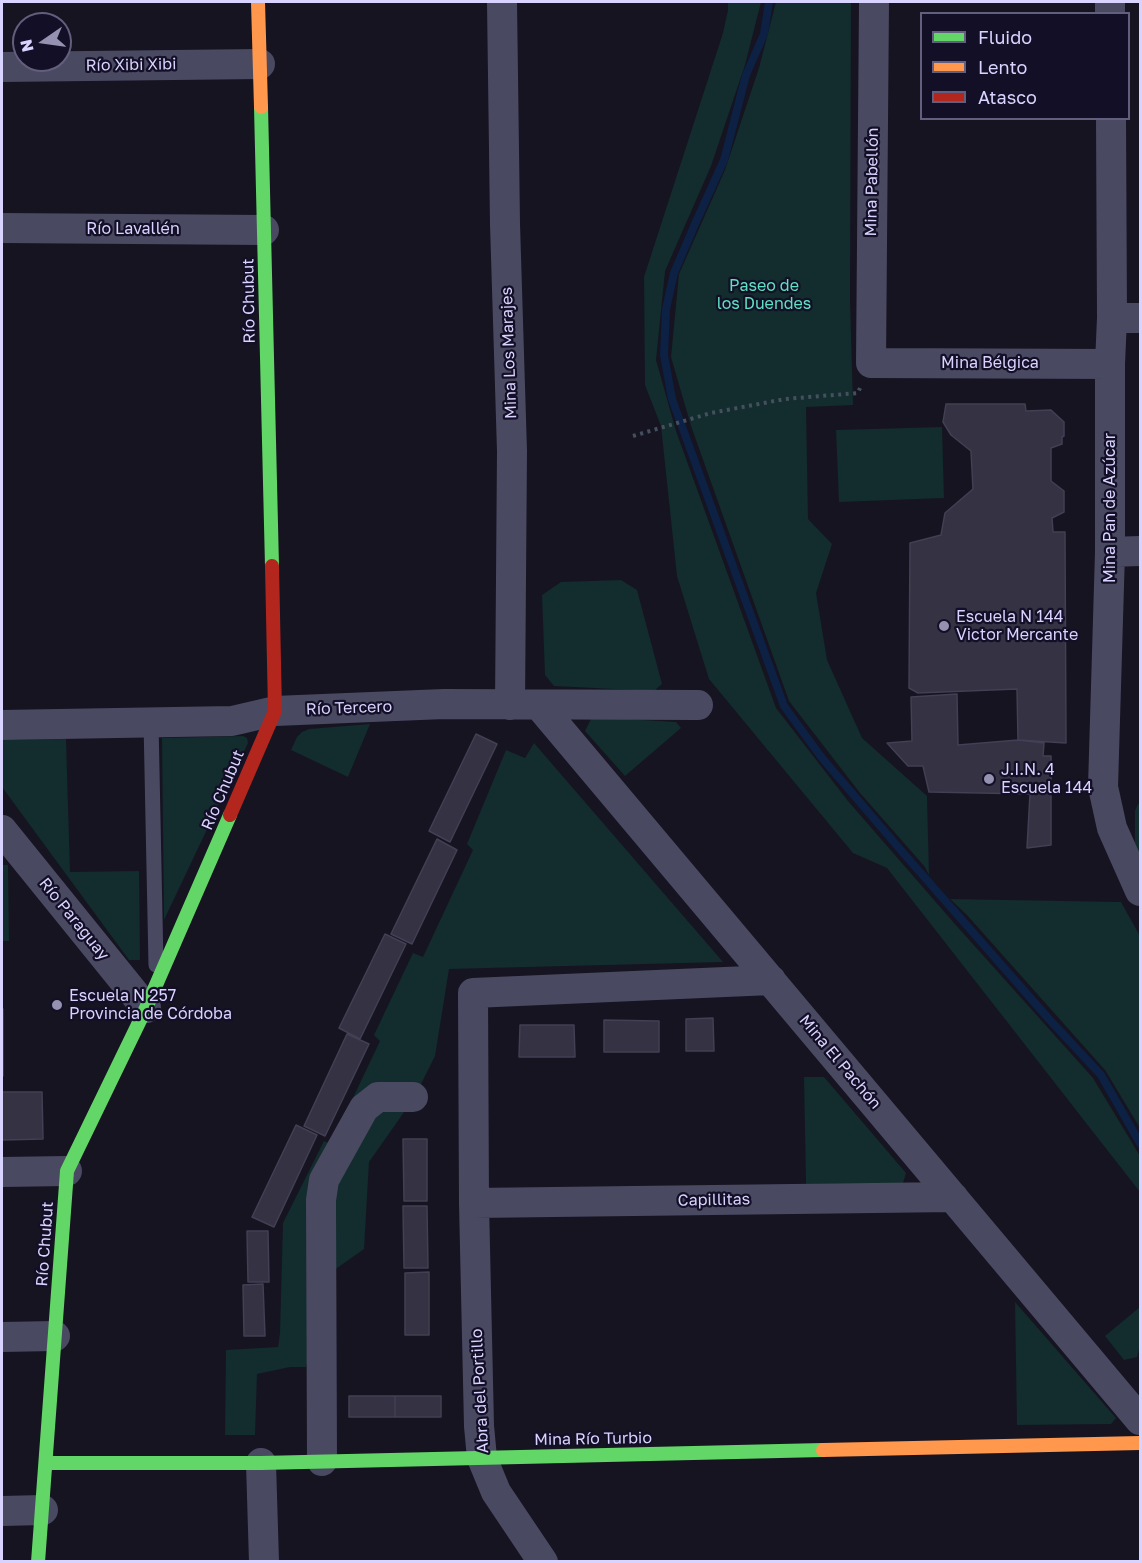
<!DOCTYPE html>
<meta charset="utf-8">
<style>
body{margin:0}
#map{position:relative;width:1142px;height:1563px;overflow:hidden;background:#161421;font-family:"Golos Text",sans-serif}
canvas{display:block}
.frame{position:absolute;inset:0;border:3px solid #d9d4ff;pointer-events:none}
.legend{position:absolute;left:920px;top:12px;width:210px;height:108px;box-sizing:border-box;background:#130f26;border:2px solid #625e7d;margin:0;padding:8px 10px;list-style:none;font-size:18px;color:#d9d4ff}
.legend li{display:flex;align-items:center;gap:12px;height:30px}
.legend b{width:30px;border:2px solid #625e7d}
.north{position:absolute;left:12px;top:12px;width:60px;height:60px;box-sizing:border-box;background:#130f26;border:2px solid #625e7d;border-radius:50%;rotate:257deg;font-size:16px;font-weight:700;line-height:24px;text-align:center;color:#d9d4ff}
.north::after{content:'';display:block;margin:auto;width:21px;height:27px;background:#9591b1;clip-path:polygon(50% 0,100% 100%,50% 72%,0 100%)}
</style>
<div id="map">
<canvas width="1142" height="1563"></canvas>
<div class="frame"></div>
<ul class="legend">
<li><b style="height:8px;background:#63d668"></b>Fluido</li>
<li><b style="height:8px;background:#ff974d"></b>Lento</li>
<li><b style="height:8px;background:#b3261e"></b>Atasco</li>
</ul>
<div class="north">N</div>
</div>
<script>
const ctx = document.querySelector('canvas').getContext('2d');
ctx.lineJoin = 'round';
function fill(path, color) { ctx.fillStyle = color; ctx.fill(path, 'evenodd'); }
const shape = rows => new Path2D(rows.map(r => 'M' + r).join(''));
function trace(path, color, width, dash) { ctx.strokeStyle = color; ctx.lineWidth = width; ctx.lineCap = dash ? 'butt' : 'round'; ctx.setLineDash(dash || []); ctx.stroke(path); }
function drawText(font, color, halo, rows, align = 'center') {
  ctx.font = font + ' "Golos Text",sans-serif'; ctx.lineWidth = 4.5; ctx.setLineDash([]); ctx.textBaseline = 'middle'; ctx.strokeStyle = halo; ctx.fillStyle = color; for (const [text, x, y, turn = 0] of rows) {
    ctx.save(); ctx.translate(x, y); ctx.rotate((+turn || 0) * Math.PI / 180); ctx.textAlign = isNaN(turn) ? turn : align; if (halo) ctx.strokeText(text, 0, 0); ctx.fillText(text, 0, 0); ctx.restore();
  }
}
fill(shape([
 [728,2,761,2,745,65,711,166,665,271,656,360,676,431,776,708,848,801,954,923,1093,1078,1140,1156,1140,1192,887,868,853,853,709,679,677,576,661,426,645,385,644,277,723,33,728,10],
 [776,2,851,2,850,299,853,405,806,407,808,519,832,544,816,593,827,660,862,738,927,796,929,875,925,867,860,793,789,701,691,426,671,357,679,274,725,170,759,68],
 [942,427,944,498,839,502,836,430],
 [621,580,637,590,662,684,654,691,554,686,545,675,542,595,561,582],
 [592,717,676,722,681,728,625,776,585,731],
 [370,724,348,777,291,750,297,737,302,732,309,729],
 [243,736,247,738,248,743,164,920,162,738],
 [66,739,70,872,139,871,140,960,129,960,2,787,2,740],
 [534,743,723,962,449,969,435,1056,414,1098,369,1162,364,1249,323,1278,315,1333,306,1367,290,1367,257,1374,255,1435,225,1435,226,1350,278,1347,280,1333,283,1223,324,1141,331,1144,380,1041,374,1035,413,953,423,957,473,850,467,844,506,750,525,758],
 [1140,802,1140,856,1135,844,1135,811,1137,806],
 [2,865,8,865,9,941,2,941],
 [950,899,1121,902,1140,936,1140,1128,1105,1070,966,914],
 [804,1077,824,1077,906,1173,903,1183,806,1184],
 [1015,1302,1116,1418,1111,1424,1017,1425],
 [1140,1307,1140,1346,1137,1357,1124,1360,1105,1336]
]), '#132c2d');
trace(shape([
 [769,2,764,34,746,75,724,160,695,224,674,273,666,309,664,355,672,399,784,706,822,758,905,855,1048,1018,1101,1075,1140,1143]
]), '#0d2144', 8);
const building = shape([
 [946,404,1025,404,1026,411,1051,410,1064,422,1064,436,1062,437,1062,444,1051,448,1051,481,1064,491,1064,512,1052,518,1053,532,1065,532,1066,743,1018,740,1017,689,918,693,909,688,910,543,941,535,945,513,973,489,971,451,951,435,943,422,946,404],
 [957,694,958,745,1018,740,1044,743,1043,756,1051,756,1051,845,1027,848,1030,794,929,792,923,766,908,766,887,743,912,741,911,697,957,694],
 [476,734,497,744,450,842,429,831,476,734],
 [437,839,457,850,412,944,391,934,437,839],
 [385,934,406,944,360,1039,339,1028,385,934],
 [2,1009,3,1009,3,1076,2,1076,2,1009],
 [713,1018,714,1051,686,1051,686,1019,713,1018],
 [604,1020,659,1021,659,1052,604,1052,604,1020],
 [520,1025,574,1025,575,1057,519,1057,520,1025],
 [347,1034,369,1044,325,1136,304,1126,347,1034],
 [2,1092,42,1092,43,1139,2,1140,2,1092],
 [296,1125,317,1135,274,1227,252,1217,296,1125],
 [403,1139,427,1139,427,1201,404,1201,403,1139],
 [403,1206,427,1206,428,1268,404,1268,403,1206],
 [247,1231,268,1231,269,1282,248,1282,247,1231],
 [429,1272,429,1335,405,1335,405,1273,429,1272],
 [263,1284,265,1336,244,1336,243,1285,263,1284],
 [349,1396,395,1396,395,1417,349,1417,349,1396],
 [395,1396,441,1396,441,1417,395,1417,395,1396]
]);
fill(building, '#343243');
trace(building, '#433f54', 1.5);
trace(shape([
 [633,436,711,413,785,399,858,393,860,388]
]), '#44505f', 4, [3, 4.5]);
trace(shape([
 [151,722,156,965]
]), '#4a4962', 15);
trace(shape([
 [502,2,505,224,512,451,510,705],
 [874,2,871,363,1110,364],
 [1110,2,1110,14],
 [2,67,260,64],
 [1111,118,1112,318,1110,364,1110,552,1103,787,1112,828,1140,891],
 [2,228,264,230],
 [1112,318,1140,318],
 [1110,552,1140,551],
 [539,705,1140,1420],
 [2,725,232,721,275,711,444,704,698,705],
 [2,830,146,1008],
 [2,1172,67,1171],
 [474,1203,953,1197],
 [2,1337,55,1336],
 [322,1461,321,1200,324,1180,364,1108,378,1097,413,1097],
 [261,1463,264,1562],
 [2,1511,43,1510],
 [543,1562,496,1492,482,1458,479,1426,474,1203,473,993,771,980]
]), '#4a4962', 30);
trace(shape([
 [261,107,272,566],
 [47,1463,261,1463,823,1450],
 [38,1562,67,1171,146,1008,230,815]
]), '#63d668', 14);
trace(shape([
 [258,2,261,107],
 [823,1450,1140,1443]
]), '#ff974d', 14);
trace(shape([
 [230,815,275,711,272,566]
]), '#b3261e', 14);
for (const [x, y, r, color] of [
 [944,626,6,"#9591b1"],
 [989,779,6,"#9591b1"],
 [57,1005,6,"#9591b1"]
]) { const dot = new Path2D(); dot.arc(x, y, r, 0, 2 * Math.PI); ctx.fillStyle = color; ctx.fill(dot); trace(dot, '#130f26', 2); }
drawText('16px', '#d9d4ff', '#130f26', [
 ["Río Xibi Xibi",131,65,-1],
 ["Mina Pabellón",872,182,-89],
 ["Río Lavallén",133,229],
 ["Río Chubut",249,301,-91],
 ["Mina Los Marajes",509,353,-92],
 ["Mina Bélgica",990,363],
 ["Mina Pan de Azúcar",1110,508,-90],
 ["Río Tercero",349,708,-2],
 ["Río Chubut",223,790,-67],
 ["Río Paraguay",74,919,51],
 ["Mina El Pachón",840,1062,50],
 ["Capillitas",714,1200,-1],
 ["Río Chubut",45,1244,-86],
 ["Abra del Portillo",480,1391,-93],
 ["Mina Río Turbio",593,1439,-1]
]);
drawText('16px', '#5fe0c0', '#130f26', [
 ["Paseo de",764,286],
 ["los Duendes",764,304]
]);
drawText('16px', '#d9d4ff', '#130f26', [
 ["Escuela N 144",956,617],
 ["Victor Mercante",956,635],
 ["J.I.N. 4",1001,770],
 ["Escuela 144",1001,788],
 ["Escuela N 257",69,996],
 ["Provincia de Córdoba",69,1014]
], 'left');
</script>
